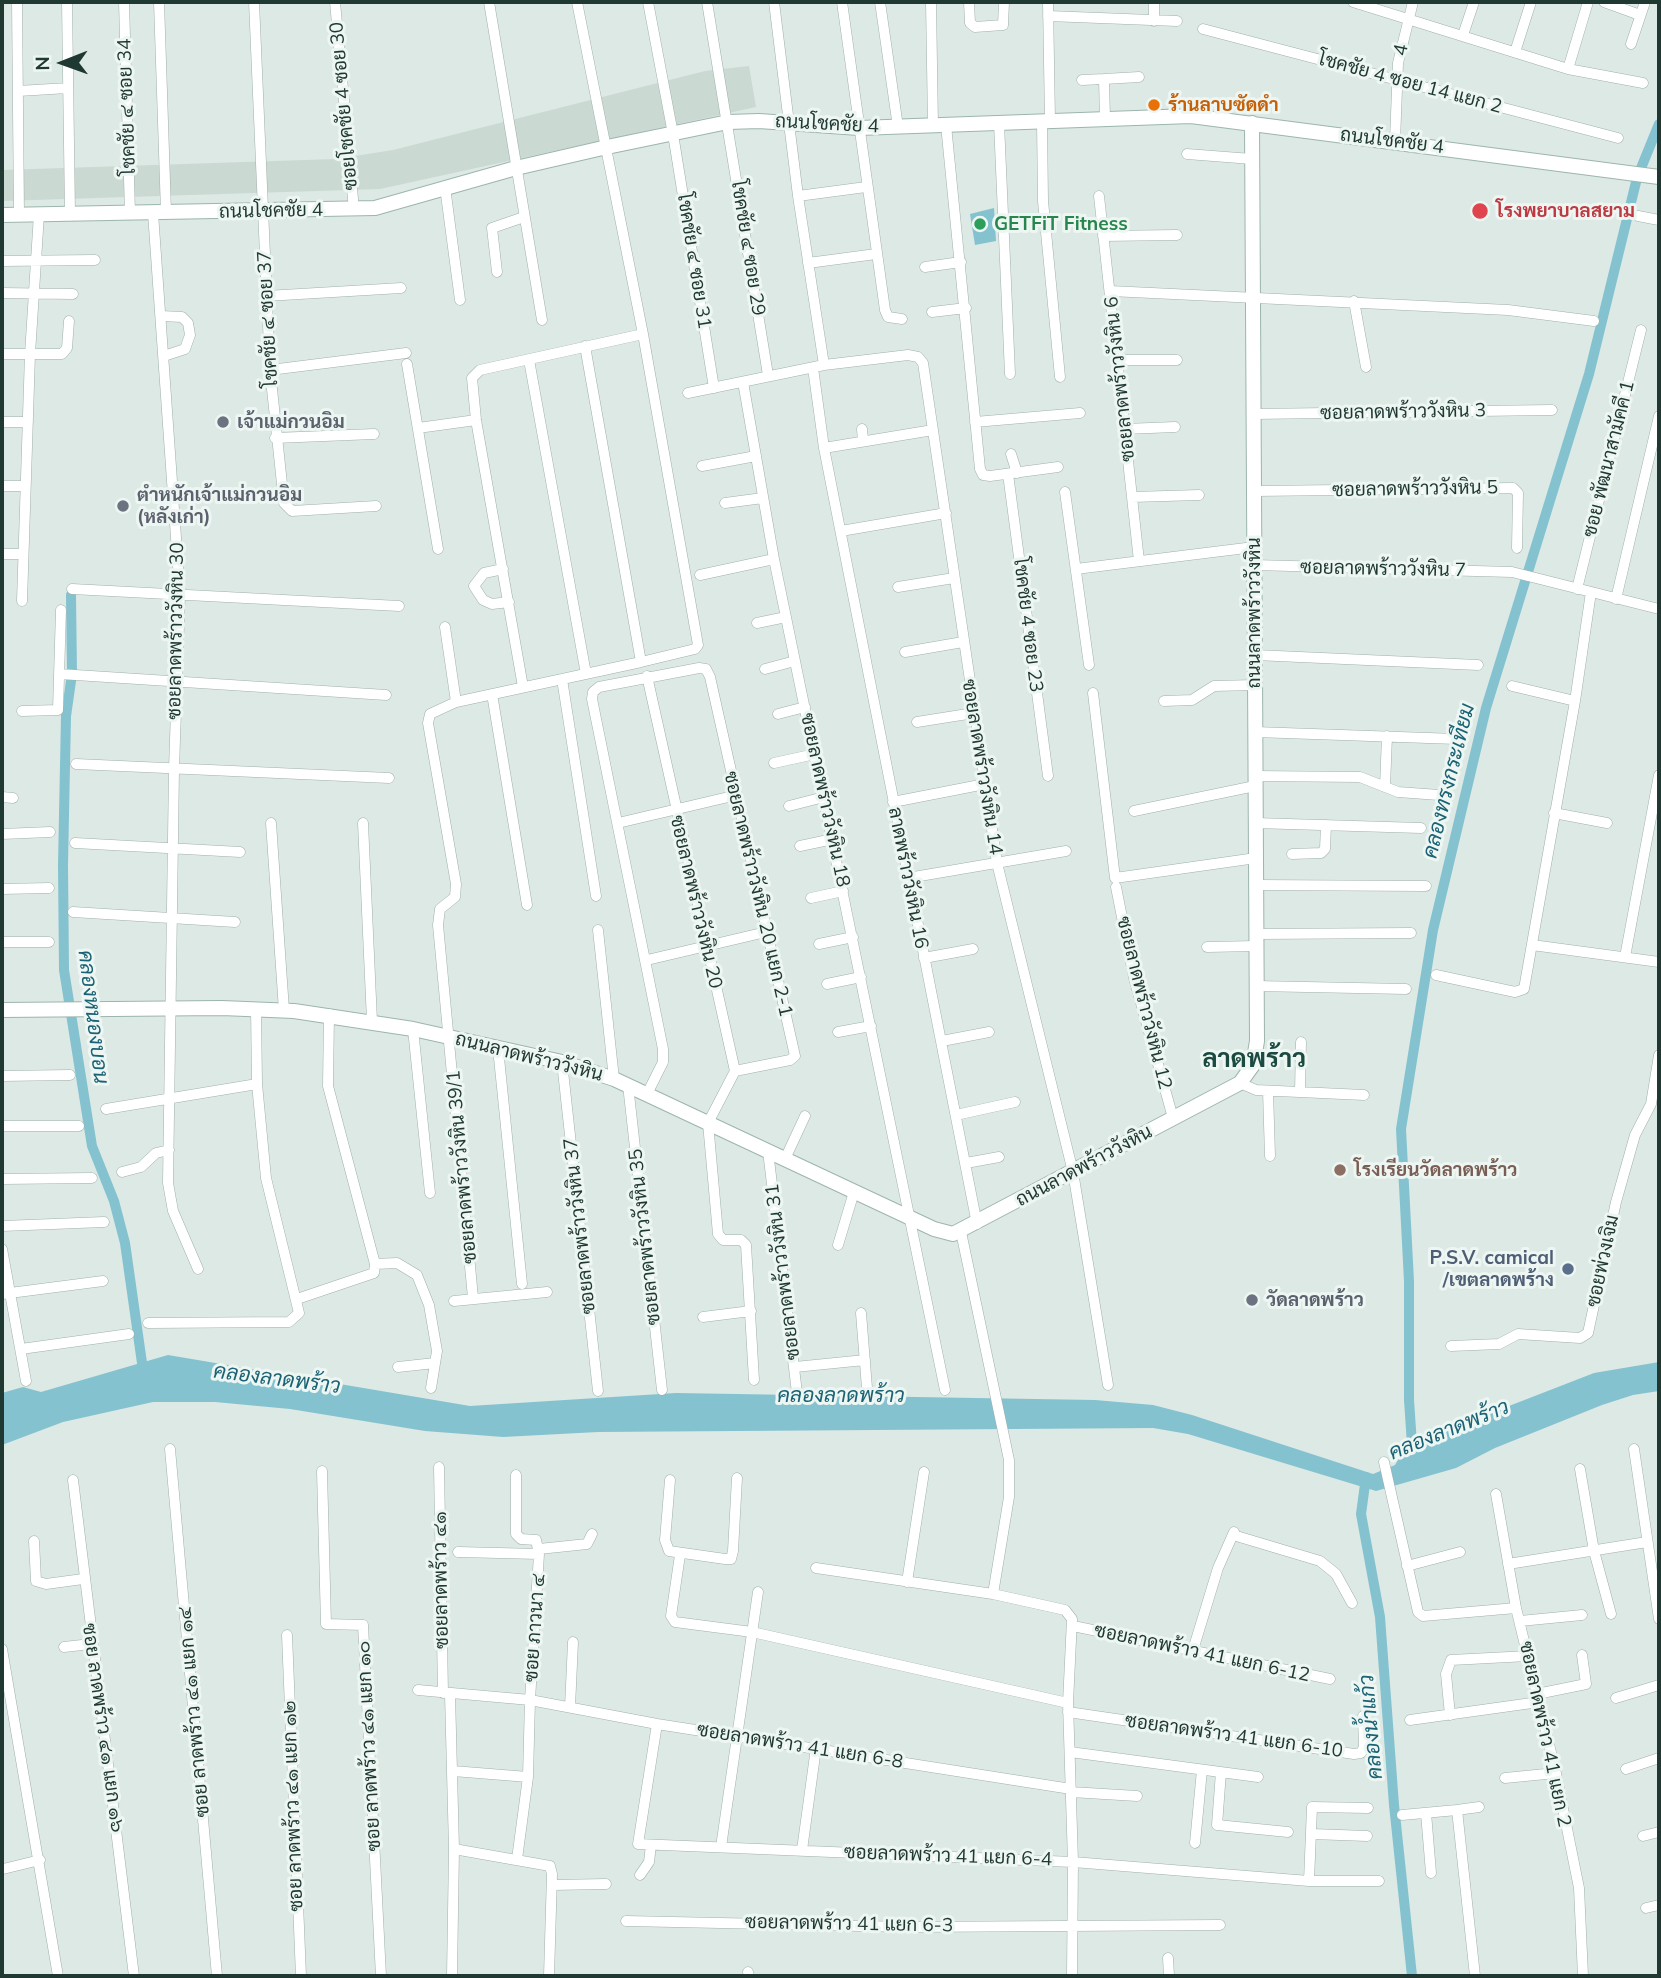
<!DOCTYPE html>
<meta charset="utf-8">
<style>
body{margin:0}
#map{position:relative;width:1661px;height:1978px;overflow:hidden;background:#dde9e4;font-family:Mulish,sans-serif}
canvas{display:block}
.frame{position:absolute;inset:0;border:4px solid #1f3832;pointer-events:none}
.north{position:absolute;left:28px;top:28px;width:70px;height:70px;-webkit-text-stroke:5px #edf6f2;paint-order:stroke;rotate:269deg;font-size:19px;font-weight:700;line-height:28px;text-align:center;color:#1f3832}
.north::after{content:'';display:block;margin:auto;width:24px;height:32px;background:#1f3832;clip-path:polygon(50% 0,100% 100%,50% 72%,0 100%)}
</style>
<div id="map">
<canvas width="1661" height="1978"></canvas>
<div class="frame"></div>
<div class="north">N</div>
</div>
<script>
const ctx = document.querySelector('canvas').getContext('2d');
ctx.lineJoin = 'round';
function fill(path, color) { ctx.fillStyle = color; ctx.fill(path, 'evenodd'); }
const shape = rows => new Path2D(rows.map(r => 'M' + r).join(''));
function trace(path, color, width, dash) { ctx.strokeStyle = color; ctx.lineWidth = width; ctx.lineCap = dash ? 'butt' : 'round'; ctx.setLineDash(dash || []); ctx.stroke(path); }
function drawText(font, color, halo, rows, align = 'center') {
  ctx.font = font + ' Mulish,Sarabun,sans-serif'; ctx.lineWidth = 6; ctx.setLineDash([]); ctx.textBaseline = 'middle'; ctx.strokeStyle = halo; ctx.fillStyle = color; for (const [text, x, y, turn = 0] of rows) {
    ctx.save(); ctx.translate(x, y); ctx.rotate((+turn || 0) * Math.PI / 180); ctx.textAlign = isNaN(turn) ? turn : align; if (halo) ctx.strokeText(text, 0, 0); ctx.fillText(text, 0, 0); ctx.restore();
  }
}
fill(shape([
 [749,66,756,107,380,189,2,201,2,170,336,159,393,150,705,71]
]), '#cbd9d3');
fill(shape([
 [994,208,996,241,975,245,970,214],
 [168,1355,470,1406,676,1393,1095,1400,1153,1405,1192,1415,1373,1474,1395,1465,1406,1446,1594,1373,1659,1362,1659,1391,1633,1395,1602,1405,1495,1448,1456,1468,1376,1491,1188,1434,1153,1428,598,1432,503,1437,425,1431,290,1409,215,1402,153,1402,63,1422,2,1445,2,1393,23,1387,41,1392]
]), '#84c2d0');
trace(shape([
 [71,595,72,674,66,716,63,865,64,970,92,1146,114,1201,125,1243,144,1377],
 [1413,1459,1409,1400,1409,1281,1401,1129,1433,930,1486,708,1589,374,1637,178,1659,124],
 [1366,1477,1361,1514,1380,1617,1394,1805,1412,1976]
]), '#84c2d0', 10);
const street = shape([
 [17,2,19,215],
 [67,2,70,214],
 [124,2,130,213],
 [159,2,166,212],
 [254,2,270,370,284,503,292,511,376,506],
 [335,2,354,210],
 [489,2,542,320],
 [648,2,673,134,714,388],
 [707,2,768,375],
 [774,2,798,196,824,365],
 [842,2,885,310,888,317,902,319],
 [880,2,898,127],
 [931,2,933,126],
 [969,2,970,23,975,27,1003,25,1004,2],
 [1048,2,1050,121],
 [1154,2,1154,21],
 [1353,2,1568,69,1643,83],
 [1604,2,1640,15],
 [1048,16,1177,21],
 [1203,29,1618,138],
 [1463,35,1474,2],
 [1631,44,1645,2],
 [1515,52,1531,2],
 [1568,69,1588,2],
 [1104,79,1139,77],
 [1082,80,1104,79,1105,119],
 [18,91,68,88],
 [1042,122,1043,201,1060,377],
 [999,123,1010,374],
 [946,125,980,469,983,475,990,476,1058,467],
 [1395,141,1398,63,1413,2],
 [1187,154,1252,159],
 [445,187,460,300],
 [798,196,866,187],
 [1099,196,1139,561],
 [153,213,180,594,174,769,168,1183,173,1211,198,1269],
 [1638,216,1659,220],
 [1103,236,1177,235],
 [2,261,95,260],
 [808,263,876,254],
 [925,267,961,262],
 [497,272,492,228,524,217],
 [1110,291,1508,310,1594,321],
 [2,293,73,294],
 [266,296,401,288],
 [1354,301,1366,367],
 [932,312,966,308],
 [161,316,182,317,188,323,190,335,185,349,164,356],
 [585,346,641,662],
 [2,354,62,354,67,348,69,321],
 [529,360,586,674],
 [1118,360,1177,360],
 [407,364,438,549],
 [813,368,824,448,977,1224],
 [270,370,406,353],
 [743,382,774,559,945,1390],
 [688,393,824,365,908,355,918,357,923,363,997,863,1073,1172,1108,1385],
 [1253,414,1552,410],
 [2,422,28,422],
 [975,422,1080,413],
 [418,428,476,420],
 [862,429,863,441],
 [1125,429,1175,427],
 [275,438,374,434],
 [824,448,933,430],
 [1011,454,1017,473],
 [702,466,756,456],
 [1008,474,1048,776],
 [2,486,25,486],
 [1254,491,1513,488,1518,493,1517,548],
 [1065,492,1089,665],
 [1132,497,1199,495],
 [725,503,763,498],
 [841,531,946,513],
 [2,554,22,554],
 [1254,565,1512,572,1659,609],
 [503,569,484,573,474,586,483,600,492,604,509,602],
 [1076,569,1254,547],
 [700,575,774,559],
 [898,587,954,578],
 [72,589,399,606],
 [1577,589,1641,330],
 [1616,599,1659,416],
 [22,601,30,354,39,214],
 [757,623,786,617],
 [445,627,456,702],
 [905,652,963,642],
 [1255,655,1478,665],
 [765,669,795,661],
 [60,674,386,695],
 [647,676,735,1071,708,1123,718,1234,723,1240,741,1240,746,1245,754,1380],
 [562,679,596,896],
 [1512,686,1575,701],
 [523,687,476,420,472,378,480,370,643,334],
 [1093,693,1115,878,1256,858],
 [492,694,527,905],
 [1164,701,1192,700,1214,686,1255,685],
 [22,711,58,710,61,610],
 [778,714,805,707],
 [917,722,974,713],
 [1255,732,1457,739],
 [774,763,815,754],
 [76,764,389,778],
 [1255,776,1360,777,1398,792,1439,795],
 [1385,787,1387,736],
 [2,797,13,798],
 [893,802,985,784],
 [789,806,824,797],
 [1134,811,1255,786],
 [1554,813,1607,823],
 [271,823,284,1010],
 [363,823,372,1021],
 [618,823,737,795],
 [1255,823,1421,828],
 [2,834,50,832],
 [75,843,240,852],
 [800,846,833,839],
 [1292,854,1321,853,1325,849,1326,825],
 [908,878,1066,851],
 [1256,885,1426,886],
 [1116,887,1134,978,1173,1118],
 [2,889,49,888],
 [811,898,843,891],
 [73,912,235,922],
 [598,930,614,1079],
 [1256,934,1411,933],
 [2,942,49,942],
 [819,944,853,937],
 [1532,945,1659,962],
 [1207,947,1256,946],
 [1625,957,1659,775],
 [924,958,973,949],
 [647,960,766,932],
 [1436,975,1515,992,1524,989,1575,701,1591,592],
 [827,984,861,977],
 [1256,986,1406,989],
 [413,1029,430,1193],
 [838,1032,871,1026],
 [942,1041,989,1032],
 [498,1048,522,1284],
 [562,1062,598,1391],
 [2,1076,70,1075],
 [1240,1083,1256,1090,1364,1095],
 [628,1085,662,1390],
 [1268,1091,1270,1156],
 [1300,1092,1301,1042],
 [647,1094,663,1062,663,1049,592,699,593,692,599,687,699,668,706,669,710,677,795,1056,790,1060,735,1071],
 [106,1109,257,1084],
 [956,1115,1015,1102],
 [2,1126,79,1126],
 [768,1151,797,1393],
 [785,1159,805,1116],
 [966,1163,999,1157],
 [122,1172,141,1167,156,1153,169,1150],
 [2,1179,92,1178],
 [2,1226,104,1222],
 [961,1232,1009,1460,1009,1497,993,1594],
 [838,1245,854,1192],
 [2,1249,26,1381],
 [375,1264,397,1263,417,1275,429,1305,437,1351,431,1388],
 [2,1294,103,1281],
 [473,1298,438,925,440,909,455,897,456,884,428,723,430,714,456,702,641,662,695,649,698,645,643,334,577,2],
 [297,1299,374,1273,375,1264,328,1086,329,1014],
 [454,1301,547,1292],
 [861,1313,867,1388],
 [703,1317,751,1311],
 [148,1323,289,1322,299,1313,266,1178,257,1084,256,1009],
 [1451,1346,1499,1344,1518,1334,1580,1338,1588,1333,1616,1202,1635,1135,1651,1104,1659,1055],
 [21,1349,129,1334],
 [398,1367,435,1363],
 [795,1367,865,1360],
 [170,1449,217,1976],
 [1634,1449,1659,1619],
 [1384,1462,1418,1612,1423,1616,1516,1608],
 [439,1467,443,1693],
 [1580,1469,1594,1551,1611,1614],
 [322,1471,326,1624,363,1625,381,1976],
 [516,1475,516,1534,521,1539,536,1540,539,1554],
 [73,1480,134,1976],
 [670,1480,665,1540,669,1551,725,1559,731,1559,733,1551,737,1478],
 [1496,1494,1516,1608,1555,1769,1579,1888,1583,1976],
 [1233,1535,1320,1561,1336,1574,1352,1603],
 [34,1541,36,1581,46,1584,83,1579],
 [539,1549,587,1544,592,1534],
 [458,1552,539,1554,530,1700,657,1724,1071,1789],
 [680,1555,671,1616,675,1622,752,1632,1068,1703],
 [1508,1564,1647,1542],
 [1407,1566,1460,1552],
 [816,1568,993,1594,1065,1610,1072,1619,1068,1703,1073,1862,1072,1976],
 [907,1582,924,1472],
 [1520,1621,1582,1615],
 [1073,1626,1330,1679],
 [287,1635,301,1976],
 [64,1647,91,1644],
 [2,1649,58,1976],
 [1193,1650,1218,1568,1234,1532],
 [418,1690,530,1700,528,1777,517,1859],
 [450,1694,454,1849,452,1976],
 [1537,1694,1586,1684,1582,1655],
 [1616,1698,1659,1685],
 [570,1707,573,1642],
 [1068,1712,1354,1754,1361,1753,1364,1747,1363,1716],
 [1450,1715,1446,1674,1451,1660,1528,1656],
 [1410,1720,1539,1702],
 [657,1724,638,1844,1073,1862,1309,1881,1379,1881],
 [1070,1752,1258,1777],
 [1626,1769,1659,1758],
 [453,1771,528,1777],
 [1221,1772,1217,1825,1288,1832],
 [1505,1778,1556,1773],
 [1071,1792,1137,1796],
 [1457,1810,1479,1807],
 [1426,1813,1431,1873],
 [1402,1815,1457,1810,1475,1976],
 [1312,1834,1367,1836],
 [1643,1836,1659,1832],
 [1195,1843,1202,1770],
 [721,1847,758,1592],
 [454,1849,550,1866,552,1874,549,1976],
 [802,1850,816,1748],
 [3,1869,40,1860],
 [640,1875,649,1862,651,1845],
 [1309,1881,1312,1807,1368,1808],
 [552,1885,606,1884],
 [1646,1908,1659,1905],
 [626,1921,909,1927,1220,1925],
 [1168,1958,1169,1976],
 [748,1972,749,1976]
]);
const secondary = shape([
 [2,215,375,208,516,168,607,147,728,122,759,121,859,128,1191,116,1659,177],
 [2,1010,222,1008,294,1011,413,1029,562,1062,614,1079,934,1229,953,1234,1240,1083,1253,1065,1257,1041,1252,123]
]);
trace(street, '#a0b0ab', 11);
trace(secondary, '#9cb5ad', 16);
trace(street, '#fff', 10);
trace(secondary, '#fff', 14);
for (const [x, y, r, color] of [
 [1154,105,7,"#e8710a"],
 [1480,211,9,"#e0444e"],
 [980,224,7,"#2e9e5b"],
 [223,422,7,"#6b7280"],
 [123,506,7,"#6b7280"],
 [1340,1170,7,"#8d6e63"],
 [1568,1269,7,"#5c6f8a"],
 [1252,1300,7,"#6b7280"]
]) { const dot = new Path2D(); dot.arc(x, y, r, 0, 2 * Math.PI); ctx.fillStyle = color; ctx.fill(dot); trace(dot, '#edf6f2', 2.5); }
drawText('19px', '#1f3832', '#edf6f2', [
 ["4",1401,50,-78],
 ["โชคชัย 4 ซอย 14 แยก 2",1410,83,15],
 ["ซอยโชคชัย 4 ซอย 30",344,106,-95],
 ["โชคชัย ๔ ซอย 34",127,107,-92],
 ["ถนนโชคชัย 4",827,124,3],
 ["ถนนโชคชัย 4",1392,141,7],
 ["ถนนโชคชัย 4",271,211,-1],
 ["โชคชัย ๔ ซอย 29",748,248,81],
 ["โชคชัย ๔ ซอย 31",694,261,81],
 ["โชคชัย ๔ ซอย 37",268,319,-93],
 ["ซอยลาดพร้าววังหิน 6",1120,379,-96],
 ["ซอยลาดพร้าววังหิน 3",1403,412,-1],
 ["ซอย พัฒนาสามัคคี 1",1609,459,-76],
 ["ซอยลาดพร้าววังหิน 5",1415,489,-1],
 ["ซอยลาดพร้าววังหิน 7",1383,569,1],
 ["ถนนลาดพร้าววังหิน",1254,613,-90],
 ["โชคชัย 4 ซอย 23",1028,625,83],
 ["ซอยลาดพร้าววังหิน 30",176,631,-89],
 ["ซอยลาดพร้าววังหิน 14",982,767,81],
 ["ซอยลาดพร้าววังหิน 18",825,800,78],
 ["ลาดพร้าววังหิน 16",908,878,79],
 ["ซอยลาดพร้าววังหิน 20 แยก 2-1",758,894,77],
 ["ซอยลาดพร้าววังหิน 20",696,902,77],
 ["ซอยลาดพร้าววังหิน 12",1144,1003,76],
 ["ถนนลาดพร้าววังหิน",529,1057,14],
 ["ถนนลาดพร้าววังหิน",1084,1166,-28],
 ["ซอยลาดพร้าววังหิน 39/1",462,1167,-95],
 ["ซอยลาดพร้าววังหิน 37",580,1226,-96],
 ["ซอยลาดพร้าววังหิน 35",645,1237,-96],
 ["ซอยพ่วงเจิม",1603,1261,-78],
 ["ซอยลาดพร้าววังหิน 31",783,1272,-97],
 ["ซอยลาดพร้าว ๔๑",441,1580,-91],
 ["ซอย ภาวนา ๔",535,1628,-86],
 ["ซอยลาดพร้าว 41 แยก 6-12",1202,1653,12],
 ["ซอย ลาดพร้าว ๔๑ แยก ๑๔",194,1712,-95],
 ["ซอย ลาดพร้าว ๔๑ แยก ๑๖",103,1728,82],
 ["ซอยลาดพร้าว 41 แยก 2",1545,1734,78],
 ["ซอยลาดพร้าว 41 แยก 6-10",1234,1736,8],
 ["ซอย ลาดพร้าว ๔๑ แยก ๑๐",369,1746,-93],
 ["ซอยลาดพร้าว 41 แยก 6-8",800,1746,9],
 ["ซอย ลาดพร้าว ๔๑ แยก ๑๒",293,1806,-92],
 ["ซอยลาดพร้าว 41 แยก 6-4",948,1856,2],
 ["ซอยลาดพร้าว 41 แยก 6-3",849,1924,1]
]);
drawText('bold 19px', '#c56008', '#edf6f2', [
 ["ร้านลาบซัดดำ",1168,105]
], 'left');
drawText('bold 19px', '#be3a42', '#edf6f2', [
 ["โรงพยาบาลสยาม",1496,211]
], 'left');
drawText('bold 19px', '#27864d', '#edf6f2', [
 ["GETFiT Fitness",994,224]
], 'left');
drawText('bold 19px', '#5b616d', '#edf6f2', [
 ["เจ้าแม่กวนอิม",237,422],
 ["ตำหนักเจ้าแม่กวนอิม",137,495],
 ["(หลังเก่า)",137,517],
 ["วัดลาดพร้าว",1266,1300]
], 'left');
drawText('bold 19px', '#785e54', '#edf6f2', [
 ["โรงเรียนวัดลาดพร้าว",1354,1170]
], 'left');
drawText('bold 19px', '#4e5e75', '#edf6f2', [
 ["P.S.V. camical",1554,1258],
 ["/เขตลาดพร้าง",1554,1280]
], 'right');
drawText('italic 21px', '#1a6274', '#edf6f2', [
 ["คลองทรงกระเทียม",1449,781,-76],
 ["คลองหนองบอน",93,1017,83],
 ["คลองลาดพร้าว",277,1379,7],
 ["คลองลาดพร้าว",841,1396],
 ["คลองลาดพร้าว",1449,1430,-22],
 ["คลองน้ำแก้ว",1371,1727,-95]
]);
drawText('bold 26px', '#1b4a40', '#edf6f2', [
 ["ลาดพร้าว",1254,1059]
]);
</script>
